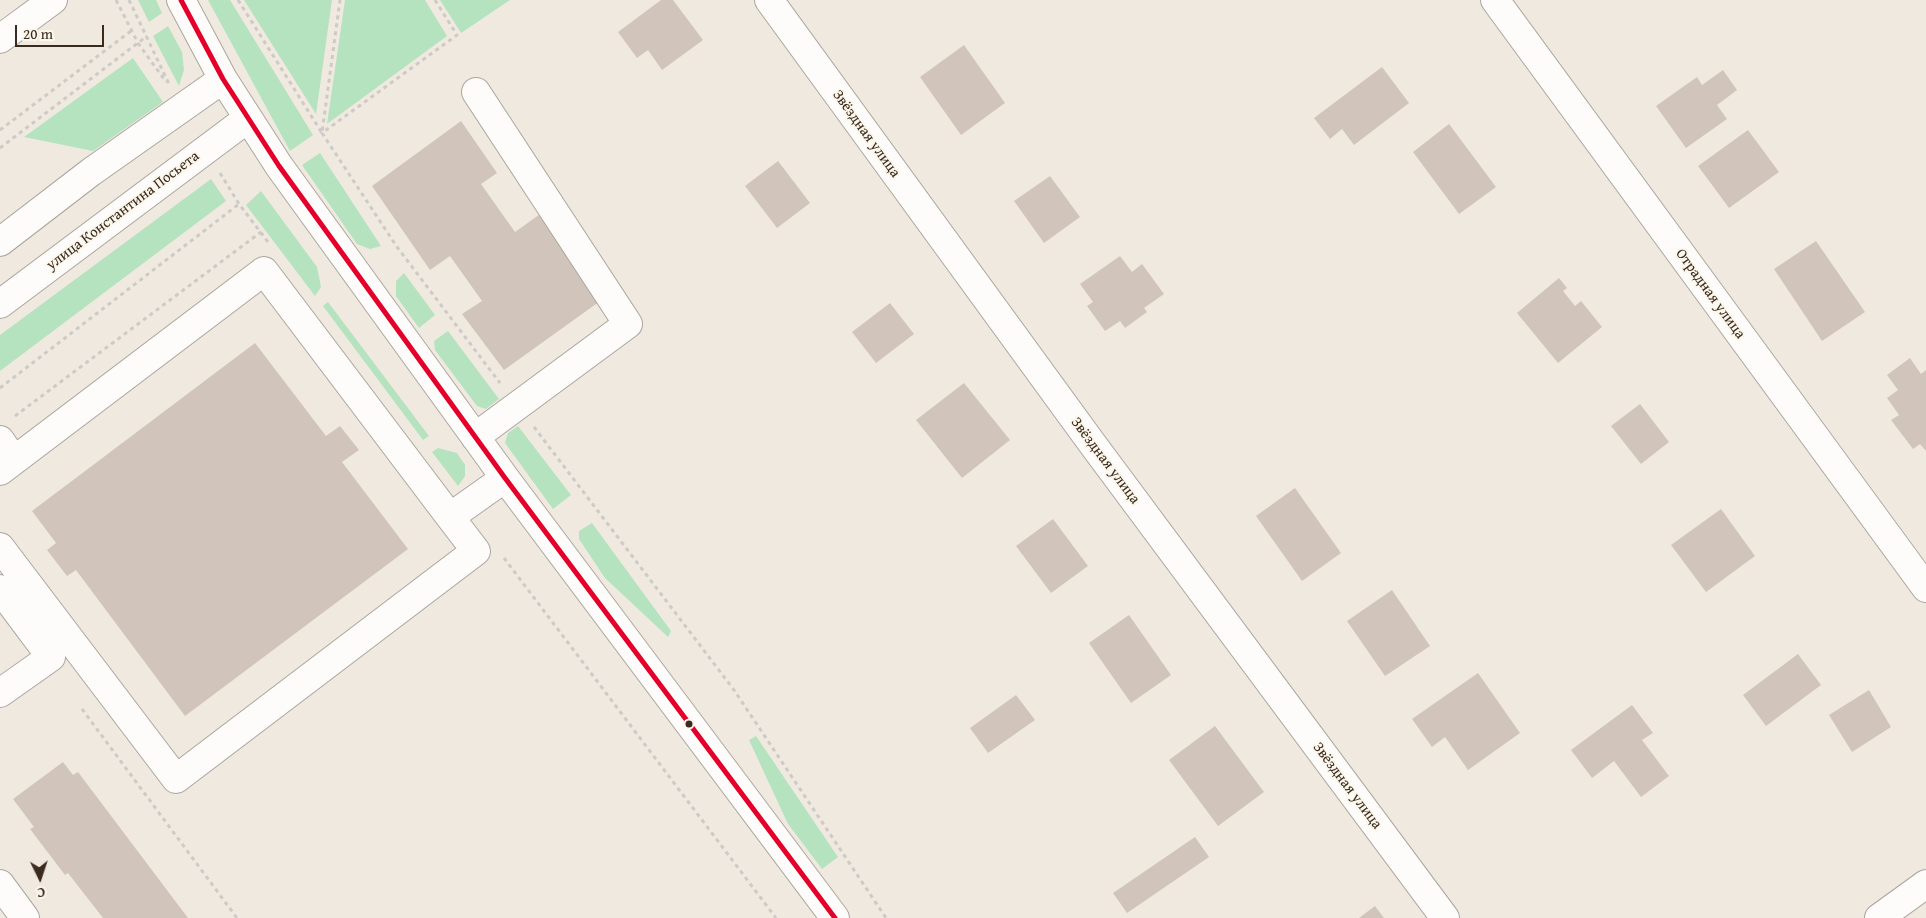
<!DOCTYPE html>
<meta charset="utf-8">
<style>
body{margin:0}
#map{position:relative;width:1926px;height:918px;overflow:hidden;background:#f0e9df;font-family:"Gentium Book Plus",serif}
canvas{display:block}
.north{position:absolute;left:15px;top:853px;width:50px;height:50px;-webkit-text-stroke:4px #fbf7ec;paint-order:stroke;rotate:176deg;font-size:14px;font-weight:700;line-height:20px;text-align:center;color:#3b2a1e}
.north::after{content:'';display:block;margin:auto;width:18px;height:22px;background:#3b2a1e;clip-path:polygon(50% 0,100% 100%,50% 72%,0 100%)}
.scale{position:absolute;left:15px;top:25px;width:89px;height:22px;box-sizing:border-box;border:2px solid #3b2a1e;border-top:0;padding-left:6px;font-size:15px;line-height:18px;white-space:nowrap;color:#3b2a1e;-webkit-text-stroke:4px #fbf7ec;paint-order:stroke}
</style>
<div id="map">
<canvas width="1926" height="918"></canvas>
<div class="north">С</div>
<div class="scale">20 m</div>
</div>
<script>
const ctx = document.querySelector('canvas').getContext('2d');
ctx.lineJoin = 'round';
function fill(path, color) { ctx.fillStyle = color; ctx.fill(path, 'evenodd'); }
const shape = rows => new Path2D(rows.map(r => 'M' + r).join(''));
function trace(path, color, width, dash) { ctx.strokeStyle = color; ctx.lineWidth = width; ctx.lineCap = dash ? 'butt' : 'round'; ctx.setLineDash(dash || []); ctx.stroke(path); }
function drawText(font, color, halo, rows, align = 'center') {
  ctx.font = font + ' "Gentium Book Plus",serif'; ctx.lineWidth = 4; ctx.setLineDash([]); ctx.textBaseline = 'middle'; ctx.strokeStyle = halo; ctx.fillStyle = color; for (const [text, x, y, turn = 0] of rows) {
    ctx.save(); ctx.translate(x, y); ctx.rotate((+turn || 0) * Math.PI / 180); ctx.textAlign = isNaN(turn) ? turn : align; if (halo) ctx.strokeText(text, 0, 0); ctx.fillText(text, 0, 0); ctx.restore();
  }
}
fill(shape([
 [138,0,156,0,162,13,149,22],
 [208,0,230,0,313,135,290,151],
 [244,0,332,0,316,114],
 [345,0,425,0,447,36,327,124],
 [440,0,510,0,461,33],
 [168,26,182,52,184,70,179,86,153,36],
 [133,58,163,102,93,151,24,137],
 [320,153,381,246,370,249,357,244,302,165],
 [211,179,226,201,0,371,0,335],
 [261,191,317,267,321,287,315,296,246,205],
 [404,273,435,315,419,328,396,296,396,281],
 [328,302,429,436,423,440,323,306],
 [448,331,499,399,486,409,477,406,435,350,434,341],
 [518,426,571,495,553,509,505,443,508,433],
 [438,448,457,453,465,465,465,476,458,486,432,452],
 [592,523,671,631,668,637,605,578,579,539,579,531],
 [756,736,838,857,822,869,788,824,749,740]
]), '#b5e3bf');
fill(shape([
 [661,0,673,0,703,40,662,70,648,50,637,58,618,32],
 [964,45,1005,103,961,135,920,77],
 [1382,67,1409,103,1354,145,1342,129,1330,139,1314,118],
 [1723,70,1737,90,1717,105,1727,119,1686,148,1656,106,1697,77,1702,85],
 [461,121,497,173,481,184,515,232,543,212,603,299,504,370,462,314,482,301,450,256,430,270,372,186],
 [1449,124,1496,187,1459,214,1413,152],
 [1748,130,1779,172,1729,208,1698,166],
 [778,161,810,203,777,228,745,186],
 [1050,176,1080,217,1044,243,1014,201],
 [1816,241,1865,312,1822,341,1774,269],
 [1120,256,1132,272,1142,264,1164,294,1144,308,1147,312,1125,328,1120,321,1105,331,1087,306,1093,302,1080,284],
 [1559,278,1567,288,1563,291,1575,306,1581,301,1602,327,1558,363,1517,313],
 [890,303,914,334,876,363,852,332],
 [255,343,326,436,340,426,359,450,342,462,408,549,185,716,76,570,67,576,47,550,56,543,32,511],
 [1910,358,1921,374,1926,370,1926,451,1920,444,1913,449,1891,420,1899,415,1887,398,1898,390,1887,375],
 [964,383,1010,440,962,478,916,420],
 [1640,404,1669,442,1641,464,1611,426],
 [1295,488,1341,553,1302,581,1256,516],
 [1721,509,1755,556,1706,592,1671,545],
 [1053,519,1088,566,1051,593,1016,546],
 [1392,590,1430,646,1385,676,1347,621],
 [1129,615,1171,675,1131,703,1089,643],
 [1798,654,1821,685,1766,726,1743,695],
 [1478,673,1520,733,1468,770,1445,737,1432,747,1412,719],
 [1869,690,1891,727,1852,752,1829,715],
 [1016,695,1035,720,988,753,970,728],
 [1632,705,1653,733,1642,740,1669,776,1641,797,1614,761,1592,778,1571,750],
 [1215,726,1264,792,1218,826,1169,760],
 [63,762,73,775,78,772,188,918,103,918,68,873,65,875,30,829,34,827,13,799],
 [1195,837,1209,857,1127,913,1113,893],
 [1375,906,1384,918,1359,918]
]), '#d1c5bb');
const minor = shape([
 [181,0,223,79,279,166,505,478,835,918],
 [769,0,1091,442,1445,918],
 [1495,0,1926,588],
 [0,39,53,0],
 [0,242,91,172,223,79],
 [0,304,247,119],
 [475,437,628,324,476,92],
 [0,440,14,460],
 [0,471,264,271,450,517,505,478],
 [0,547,176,779,476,551,450,517],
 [0,589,51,657,0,693],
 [0,884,25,918],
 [1879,918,1926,884]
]);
trace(minor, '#aba59e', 30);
trace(shape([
 [116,0,138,43,166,82],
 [129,0,169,84],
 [238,0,322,133,340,0],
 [435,0,457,35,322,133,397,247,500,383],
 [0,130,131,31],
 [0,148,147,36],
 [220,173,239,204,268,242],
 [0,388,239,204],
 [15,416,261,232],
 [534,427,734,690,886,918],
 [504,558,776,918],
 [82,709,237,918]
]), '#cdcac7', 3, [4, 4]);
trace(minor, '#fdfcfa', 28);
trace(shape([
 [181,0,223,79,279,166,505,478,835,918]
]), '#e4002b', 5);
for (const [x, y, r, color] of [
 [689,724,4.5,"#3b2a1e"]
]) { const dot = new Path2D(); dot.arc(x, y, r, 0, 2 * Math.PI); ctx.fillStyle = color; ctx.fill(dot); trace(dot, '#fbf7ec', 2); }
drawText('15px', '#3b2a1e', '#fbf7ec', [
 ["Звёздная улица",866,134,54],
 ["улица Константина Посьета",123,211,-37],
 ["Отрадная улица",1710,294,54],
 ["Звёздная улица",1105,461,53],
 ["Звёздная улица",1347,786,53]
]);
</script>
